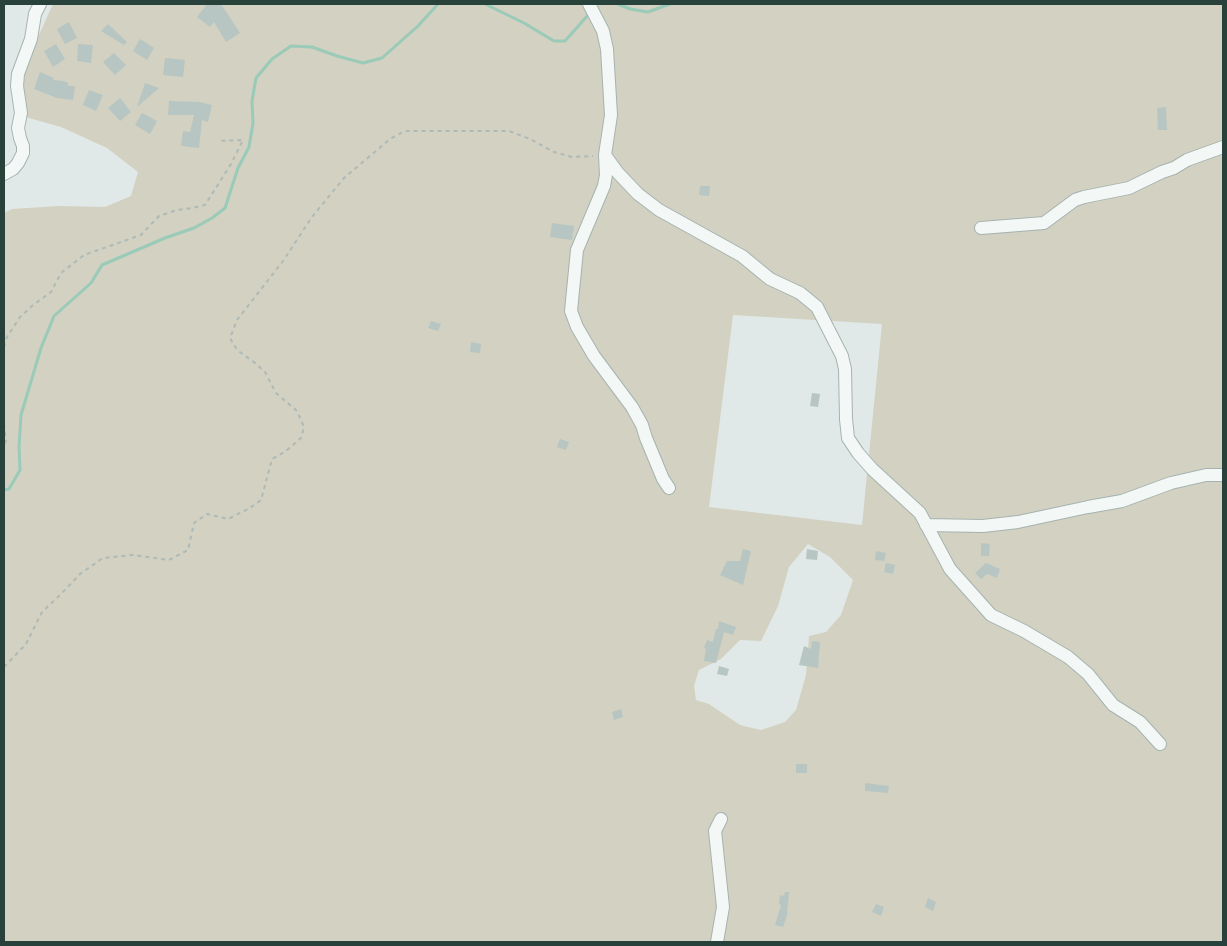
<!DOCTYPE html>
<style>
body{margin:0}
#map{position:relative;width:1227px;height:946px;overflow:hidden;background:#e0e9e7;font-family:Figtree,sans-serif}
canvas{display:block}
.frame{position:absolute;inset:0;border:5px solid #28413b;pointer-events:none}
</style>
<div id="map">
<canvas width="1227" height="946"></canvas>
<div class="frame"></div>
</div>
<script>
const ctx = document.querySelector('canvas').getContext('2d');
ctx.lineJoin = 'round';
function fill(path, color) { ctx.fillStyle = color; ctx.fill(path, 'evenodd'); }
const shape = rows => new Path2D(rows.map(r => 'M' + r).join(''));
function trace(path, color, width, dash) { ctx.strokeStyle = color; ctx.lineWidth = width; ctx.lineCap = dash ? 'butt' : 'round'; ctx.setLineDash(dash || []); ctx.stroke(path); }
fill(shape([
 [53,4,1223,4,1223,942,4,942,4,213,12,209,59,206,105,207,131,196,138,172,107,148,61,127,22,116,14,90],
 [733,315,882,324,862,525,709,507],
 [808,544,830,557,853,580,841,615,826,632,809,636,806,675,796,710,785,722,761,730,740,725,709,704,696,700,694,686,699,670,721,659,740,640,761,641,778,606,789,567]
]), '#d3d1c1');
trace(shape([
 [485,4,524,23,554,41,565,41,589,14],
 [618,4,630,9,648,12,670,4],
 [4,490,9,489,20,470,19,447,21,415,41,348,54,316,91,283,102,265,165,238,194,228,212,218,225,208,238,168,249,147,253,123,252,101,256,78,272,59,291,46,312,47,337,56,363,63,382,58,418,26,438,4]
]), '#9acab8', 3);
fill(shape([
 [207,4,221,4,240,33,226,42,214,22,210,27,197,17],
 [69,22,77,38,65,44,57,29],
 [108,24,127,42,124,45,101,31],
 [140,39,154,48,147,60,133,51],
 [56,44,65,59,53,67,44,51],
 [78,44,93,45,91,63,77,61],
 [114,53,126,65,115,75,103,62],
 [165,58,185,60,183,77,163,75],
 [40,72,54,78,53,80,64,81,68,83,68,86,75,86,73,100,57,98,34,89],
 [145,83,159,88,137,107],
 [89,90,103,95,96,111,83,105],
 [120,98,131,112,120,121,108,108],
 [169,101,199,102,212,105,208,122,202,120,199,148,181,146,183,131,190,132,194,115,168,115],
 [1166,107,1167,130,1158,130,1157,108],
 [142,113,157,121,150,134,135,125],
 [700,186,710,186,709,196,699,195],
 [552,223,574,226,572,240,550,237],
 [431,321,441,324,438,331,428,328],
 [471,342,481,344,480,353,470,352],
 [812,393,820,394,818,407,810,406],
 [560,439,569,442,566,450,557,447],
 [981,543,990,544,989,556,981,556],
 [743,549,751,551,743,585,720,575,727,561,740,561],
 [807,549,818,551,817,560,806,559],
 [876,551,886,553,884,561,875,560],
 [886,563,895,565,893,574,884,572],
 [986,563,1000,569,997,578,987,574,981,579,975,573],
 [719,621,736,627,733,635,724,632,716,663,704,661,706,649,704,648,707,640,713,642,716,629,718,629],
 [812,641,820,642,818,668,799,665,804,646,811,649],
 [719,666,729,669,727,676,717,674],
 [621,709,623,717,614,720,612,712],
 [796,764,807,764,807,773,796,773],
 [865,783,889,786,888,793,865,791],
 [785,892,789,892,787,915,783,927,775,925,781,905,779,904,780,895,784,896],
 [928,898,936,902,933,911,925,907],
 [876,904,884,907,881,916,872,912]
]), '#b7c6c2');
const minor = shape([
 [589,4,603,31,607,49,611,115,605,155,618,173,638,194,659,210,742,256,770,279,800,293,817,307,842,356,845,369,846,419,848,438,858,453,872,469,920,513,950,569,991,615,1024,631,1068,657,1088,674,1113,705,1140,722,1160,744],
 [605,155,606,175,604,186,577,250,571,311,577,327,594,356,632,407,642,425,646,438,663,479,669,488],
 [4,174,13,169,18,163,23,153,23,146,20,138,18,128,21,113,17,86,18,74,31,39,35,14,40,4],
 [981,228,1044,223,1075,200,1084,197,1129,188,1162,172,1174,168,1187,160,1223,147],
 [926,525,983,526,1018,522,1088,507,1122,501,1171,483,1206,475,1223,475],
 [717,942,723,907,715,831,721,819]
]);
trace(minor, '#a5b3b0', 14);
trace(shape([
 [4,347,7,337,20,317,32,306,51,292,61,273,84,255,141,235,159,216,177,210,192,208,205,205,231,164,243,140,218,141],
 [4,424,6,440,4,446],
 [4,667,26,644,42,612,61,594,80,574,103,558,133,555,169,560,188,550,194,523,207,514,228,519,250,508,261,500,272,459,286,451,301,438,304,427,297,411,276,393,265,372,255,363,237,350,230,338,237,320,283,261,312,217,344,178,390,139,405,131,509,131,530,139,554,152,572,157,593,156]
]), '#aebab6', 2, [4, 4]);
trace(minor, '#f3f8f6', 12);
</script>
